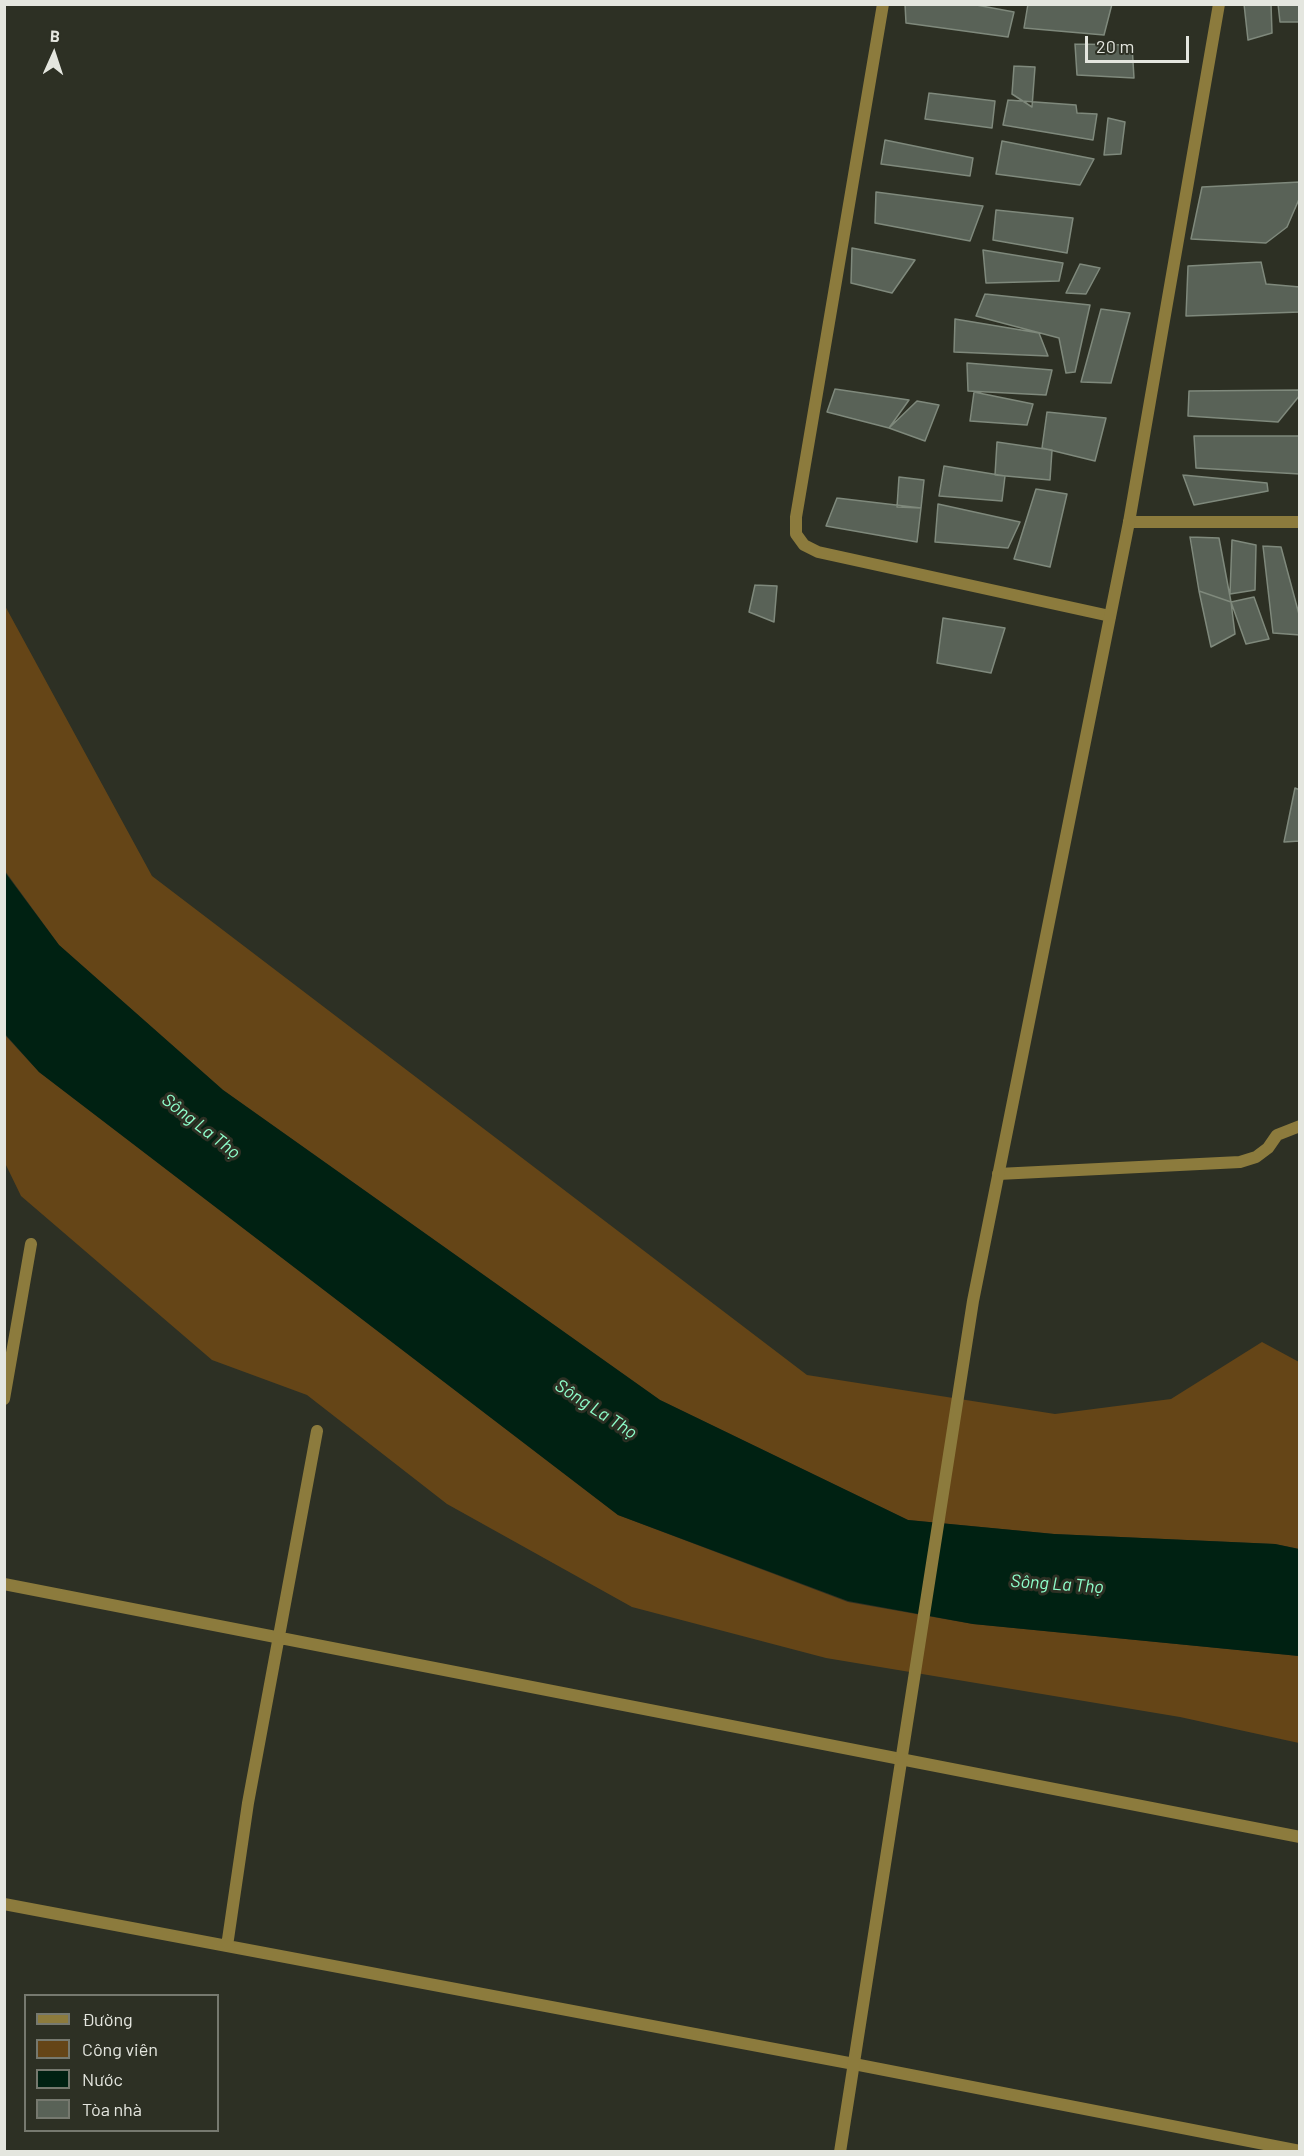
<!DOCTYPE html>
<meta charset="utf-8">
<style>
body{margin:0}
#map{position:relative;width:1304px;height:2156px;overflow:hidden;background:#2d3024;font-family:Barlow,sans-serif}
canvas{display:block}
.frame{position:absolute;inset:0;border:6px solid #e4e6df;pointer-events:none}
.legend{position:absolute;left:24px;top:1994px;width:195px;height:138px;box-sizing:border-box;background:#2d3024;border:2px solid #76796f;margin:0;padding:8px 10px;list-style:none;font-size:18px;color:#e4e6df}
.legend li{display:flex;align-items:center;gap:12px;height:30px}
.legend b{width:30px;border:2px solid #76796f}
.north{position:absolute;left:24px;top:24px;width:60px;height:60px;-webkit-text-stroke:4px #2d3024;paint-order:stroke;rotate:3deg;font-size:16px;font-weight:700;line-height:24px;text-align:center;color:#e4e6df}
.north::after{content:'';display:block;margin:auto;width:21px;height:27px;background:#e4e6df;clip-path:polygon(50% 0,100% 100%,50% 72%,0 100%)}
.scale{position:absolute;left:1085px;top:36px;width:104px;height:27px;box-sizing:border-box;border:3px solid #e4e6df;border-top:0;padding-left:8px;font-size:18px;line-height:21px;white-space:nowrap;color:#e4e6df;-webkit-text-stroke:4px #2d3024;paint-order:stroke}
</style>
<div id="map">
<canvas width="1304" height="2156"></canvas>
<div class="frame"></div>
<ul class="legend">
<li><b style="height:8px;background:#8c7b3d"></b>Đường</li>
<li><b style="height:16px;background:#654517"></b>Công viên</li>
<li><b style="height:16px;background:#002112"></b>Nước</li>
<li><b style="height:16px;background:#596257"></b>Tòa nhà</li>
</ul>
<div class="north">B</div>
<div class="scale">20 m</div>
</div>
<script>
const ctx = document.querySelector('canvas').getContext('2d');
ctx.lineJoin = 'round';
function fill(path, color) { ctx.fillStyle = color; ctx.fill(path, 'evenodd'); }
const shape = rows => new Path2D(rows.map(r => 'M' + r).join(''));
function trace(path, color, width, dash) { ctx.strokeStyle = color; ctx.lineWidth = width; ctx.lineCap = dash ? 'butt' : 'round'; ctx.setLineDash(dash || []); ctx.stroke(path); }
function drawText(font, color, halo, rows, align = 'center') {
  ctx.font = font + ' Barlow,sans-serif'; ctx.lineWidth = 6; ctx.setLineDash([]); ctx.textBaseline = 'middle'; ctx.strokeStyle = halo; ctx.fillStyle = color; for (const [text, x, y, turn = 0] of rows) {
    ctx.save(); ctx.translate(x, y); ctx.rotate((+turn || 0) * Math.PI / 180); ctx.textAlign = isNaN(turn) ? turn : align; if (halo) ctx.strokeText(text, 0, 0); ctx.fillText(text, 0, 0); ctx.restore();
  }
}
fill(shape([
 [4,604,152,876,807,1375,1055,1414,1171,1399,1262,1342,1299,1362,1299,1549,1275,1544,1054,1534,908,1520,660,1400,223,1090,59,945,5,871],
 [4,1034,39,1072,618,1515,848,1602,973,1624,1299,1656,1299,1743,1180,1717,826,1658,632,1607,447,1504,307,1395,212,1360,21,1196,5,1163]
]), '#654517');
fill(shape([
 [4,871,59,945,223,1090,660,1400,908,1520,1054,1534,1275,1544,1299,1549,1299,1656,973,1624,848,1601,618,1515,39,1072,5,1034]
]), '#002112');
const building = shape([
 [905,4,971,4,1014,12,1008,37,906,23,905,4],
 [1028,4,1112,4,1104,35,1024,28,1028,4],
 [1244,4,1271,4,1272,33,1248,40,1244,4],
 [1278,4,1300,4,1300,22,1280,22,1278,4],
 [1075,44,1132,45,1134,78,1077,75,1075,44],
 [1014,66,1035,67,1032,107,1012,94,1014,66],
 [929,93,995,101,992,128,925,119,929,93],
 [1008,100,1076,105,1077,113,1097,114,1093,140,1003,125,1008,100],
 [1108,118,1125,122,1121,154,1104,155,1108,118],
 [885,140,973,158,970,176,881,164,885,140],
 [1002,141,1094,159,1080,185,996,174,1002,141],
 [1300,182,1300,197,1287,227,1266,243,1191,239,1202,187,1300,182],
 [876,192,983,206,970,241,875,223,876,192],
 [996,210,1073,218,1067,253,993,240,996,210],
 [852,248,915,260,892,293,851,283,852,248],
 [983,250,1063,263,1059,281,986,283,983,250],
 [1261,262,1266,284,1300,287,1300,312,1186,316,1188,266,1261,262],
 [1080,264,1100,268,1086,294,1066,293,1080,264],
 [985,294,1090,305,1075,372,1066,373,1059,338,976,316,985,294],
 [1101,309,1130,313,1111,383,1081,382,1101,309],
 [955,319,1039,333,1048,356,954,352,955,319],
 [967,363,1052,370,1046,395,968,391,967,363],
 [835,389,909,400,889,428,827,412,835,389],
 [1300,390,1300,395,1278,422,1188,416,1189,391,1300,390],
 [974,392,1033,404,1027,425,970,421,974,392],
 [917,401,939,405,925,441,889,428,917,401],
 [1047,412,1106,418,1095,461,1042,448,1047,412],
 [1194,436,1300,436,1300,474,1196,468,1194,436],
 [997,442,1052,450,1050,480,995,475,997,442],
 [944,466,1005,476,1002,501,939,496,944,466],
 [1183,475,1267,483,1268,491,1194,505,1183,475],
 [899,477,924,480,921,508,897,507,899,477],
 [1036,489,1067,494,1050,567,1014,559,1036,489],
 [837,498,921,508,917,542,826,526,837,498],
 [938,504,1020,522,1008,548,935,542,938,504],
 [1190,537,1219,538,1231,602,1199,591,1190,537],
 [1232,540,1256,545,1255,590,1230,594,1232,540],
 [1263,546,1281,547,1300,618,1300,635,1273,633,1263,546],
 [755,585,777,586,774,622,749,612,755,585],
 [1199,591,1231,602,1235,634,1211,647,1199,591],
 [1254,597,1269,639,1246,644,1231,602,1254,597],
 [943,618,1005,628,991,673,937,663,943,618],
 [1295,788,1300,790,1300,841,1284,842,1295,788]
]);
fill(building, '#596257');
trace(building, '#7f897c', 1.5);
trace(shape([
 [883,4,796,517,796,534,804,545,818,552,1110,616],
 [1129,522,1300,522],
 [998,1174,1240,1162,1256,1157,1268,1148,1277,1135,1300,1126],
 [4,1399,31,1244],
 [4,1584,1300,1837],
 [4,1904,854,2064,1300,2151],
 [227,1946,248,1803,317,1431]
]), '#8c7b3d', 12);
trace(shape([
 [840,2152,973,1301,1129,522,1219,4]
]), '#8c7b3d', 12);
drawText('italic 18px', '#8fffcb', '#2d3024', [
 ["Sông La Thọ",201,1126,38],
 ["Sông La Thọ",596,1409,33],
 ["Sông La Thọ",1057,1584,4]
]);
</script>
